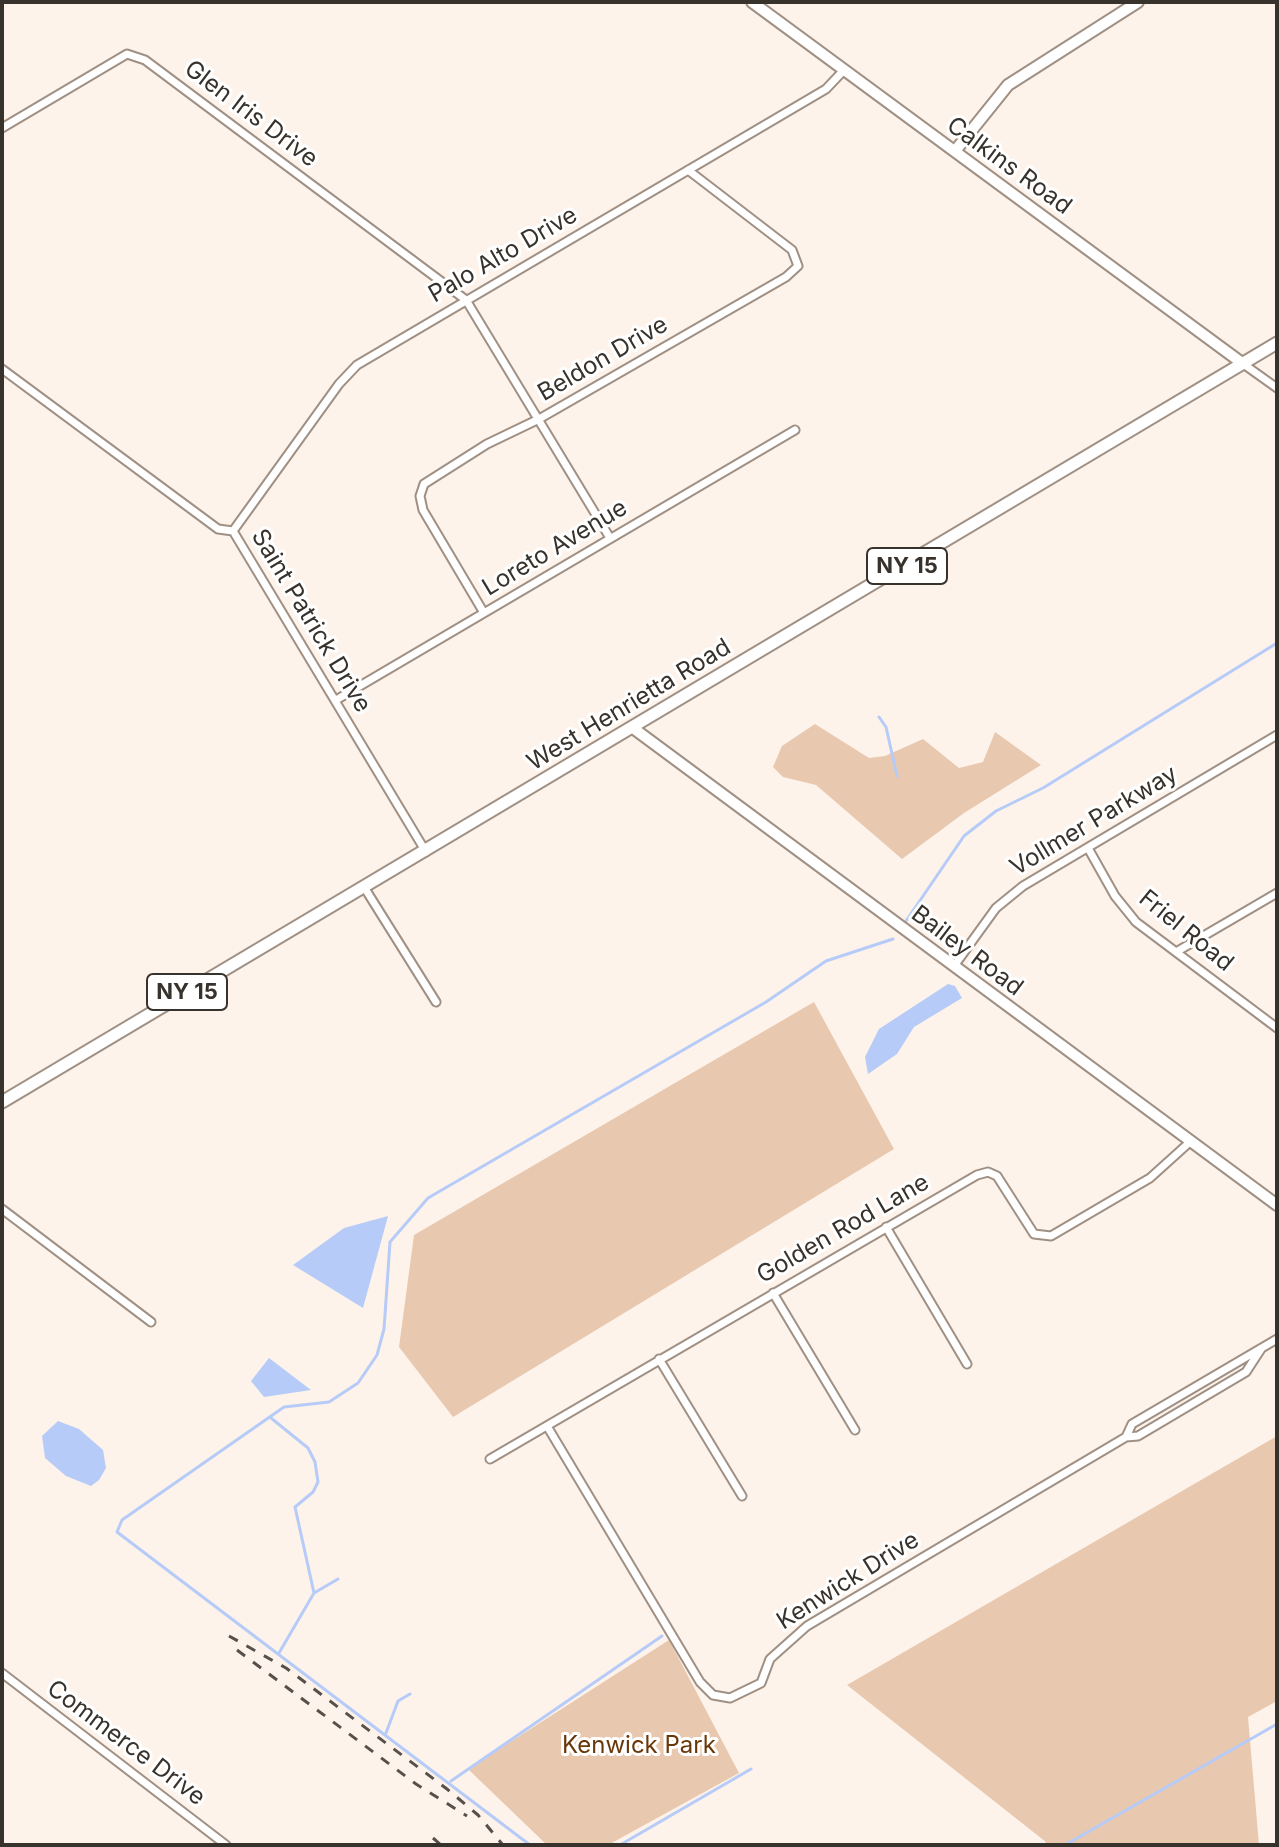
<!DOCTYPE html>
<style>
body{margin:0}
#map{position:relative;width:1279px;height:1847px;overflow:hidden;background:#fdf3eb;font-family:Inter,sans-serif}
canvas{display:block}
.frame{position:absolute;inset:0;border:4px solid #38322d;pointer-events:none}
</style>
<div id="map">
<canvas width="1279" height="1847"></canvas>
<div class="frame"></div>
</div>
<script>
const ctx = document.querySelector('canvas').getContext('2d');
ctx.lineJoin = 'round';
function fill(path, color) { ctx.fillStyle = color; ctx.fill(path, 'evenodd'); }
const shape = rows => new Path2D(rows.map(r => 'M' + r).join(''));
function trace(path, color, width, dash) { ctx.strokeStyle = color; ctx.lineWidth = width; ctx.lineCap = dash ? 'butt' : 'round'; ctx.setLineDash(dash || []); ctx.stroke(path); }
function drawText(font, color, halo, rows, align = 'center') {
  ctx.font = font + ' Inter,sans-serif'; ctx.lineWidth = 6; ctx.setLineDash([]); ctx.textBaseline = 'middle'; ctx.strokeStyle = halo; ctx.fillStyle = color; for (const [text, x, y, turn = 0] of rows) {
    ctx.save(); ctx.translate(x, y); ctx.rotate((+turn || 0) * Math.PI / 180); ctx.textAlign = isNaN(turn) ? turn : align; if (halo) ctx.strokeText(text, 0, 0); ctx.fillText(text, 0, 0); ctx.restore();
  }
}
fill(shape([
 [815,724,869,758,885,756,923,739,959,768,983,762,995,732,1041,765,964,813,902,859,816,785,783,777,773,767,782,746],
 [814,1002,894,1149,453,1417,399,1347,414,1235],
 [1277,1436,1277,1701,1248,1717,1259,1845,1043,1845,1046,1842,847,1685],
 [669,1640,739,1773,608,1845,547,1845,468,1769]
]), '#e9c8b0');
fill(shape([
 [948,984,955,986,962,998,914,1027,897,1054,868,1074,865,1057,879,1029],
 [388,1216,363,1308,293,1265,344,1228],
 [269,1358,311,1390,264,1397,251,1381],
 [58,1421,79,1429,103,1450,106,1468,99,1480,91,1486,66,1476,45,1458,42,1436]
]), '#b6cbf7');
trace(shape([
 [879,717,886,727,897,776],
 [906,921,964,836,996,811,1043,788,1277,643],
 [271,1418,308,1448,315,1462,318,1482,313,1492,295,1507,314,1593,279,1653],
 [314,1593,338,1579],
 [386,1733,398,1701,410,1694],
 [451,1781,662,1636],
 [530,1845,117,1532,122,1520,284,1407,329,1402,358,1383,377,1355,384,1329,390,1242,428,1198,766,1002,826,961,893,939],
 [620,1845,751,1769],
 [1065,1845,1277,1724]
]), '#b6cbf7', 3);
const street = shape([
 [2,128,127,54,145,60,466,300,610,538],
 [1242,363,1277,388],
 [2,369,218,529,233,531,426,852],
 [233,531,339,384,357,365,826,89,844,70],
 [484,613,423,510,420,496,424,484,487,444,539,419,786,277,798,266,792,250,688,170],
 [336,700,795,430],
 [1088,848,1115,896,1136,922,1277,1028],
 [364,887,436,1002],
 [1176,952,1277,893],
 [954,966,996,908,1023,886,1277,735],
 [2,1209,151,1322],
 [886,1227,967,1364],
 [773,1293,855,1430],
 [659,1359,742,1496],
 [547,1426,700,1682,713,1695,730,1698,761,1683,770,1659,807,1626,1126,1437,1138,1436,1246,1372,1261,1349],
 [1126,1437,1132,1424,1277,1339],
 [490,1459,977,1175,988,1172,997,1176,1034,1234,1051,1236,1150,1178,1191,1141],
 [2,1673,226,1845]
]);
const secondary = shape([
 [752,2,1242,363],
 [955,151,1008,85,1138,2],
 [633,728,1277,1205]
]);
const primary = shape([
 [2,1102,1277,343]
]);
trace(street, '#a09084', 11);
trace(secondary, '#a09084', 14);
trace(primary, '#a09084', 15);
trace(street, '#fff', 7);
trace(secondary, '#fff', 10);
trace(primary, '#fff', 11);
trace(shape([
 [229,1636,286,1668,447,1789,478,1815,503,1845],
 [237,1650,416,1784,467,1816],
 [433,1838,441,1845]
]), '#564f4a', 3, [10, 10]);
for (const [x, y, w] of [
 [907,566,80],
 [187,992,80]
]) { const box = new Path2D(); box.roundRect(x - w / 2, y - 18, w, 36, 6); ctx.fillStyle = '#fff'; ctx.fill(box); trace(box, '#38322d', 2); }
drawText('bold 22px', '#38322d', null, [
 ["NY 15",907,566],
 ["NY 15",187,992]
]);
drawText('24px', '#38322d', '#fff', [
 ["Glen Iris Drive",251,114,37],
 ["Calkins Road",1009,166,36],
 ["Palo Alto Drive",503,255,-30],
 ["Beldon Drive",603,359,-30],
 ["Loreto Avenue",555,548,-31],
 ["Saint Patrick Drive",311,621,59],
 ["West Henrietta Road",629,705,-31],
 ["Vollmer Parkway",1094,821,-31],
 ["Friel Road",1186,931,39],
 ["Bailey Road",967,951,37],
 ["Golden Rod Lane",843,1229,-30],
 ["Kenwick Drive",848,1581,-32],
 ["Commerce Drive",126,1743,37]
]);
drawText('24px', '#6a3808', '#fff', [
 ["Kenwick Park",639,1746]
]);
</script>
